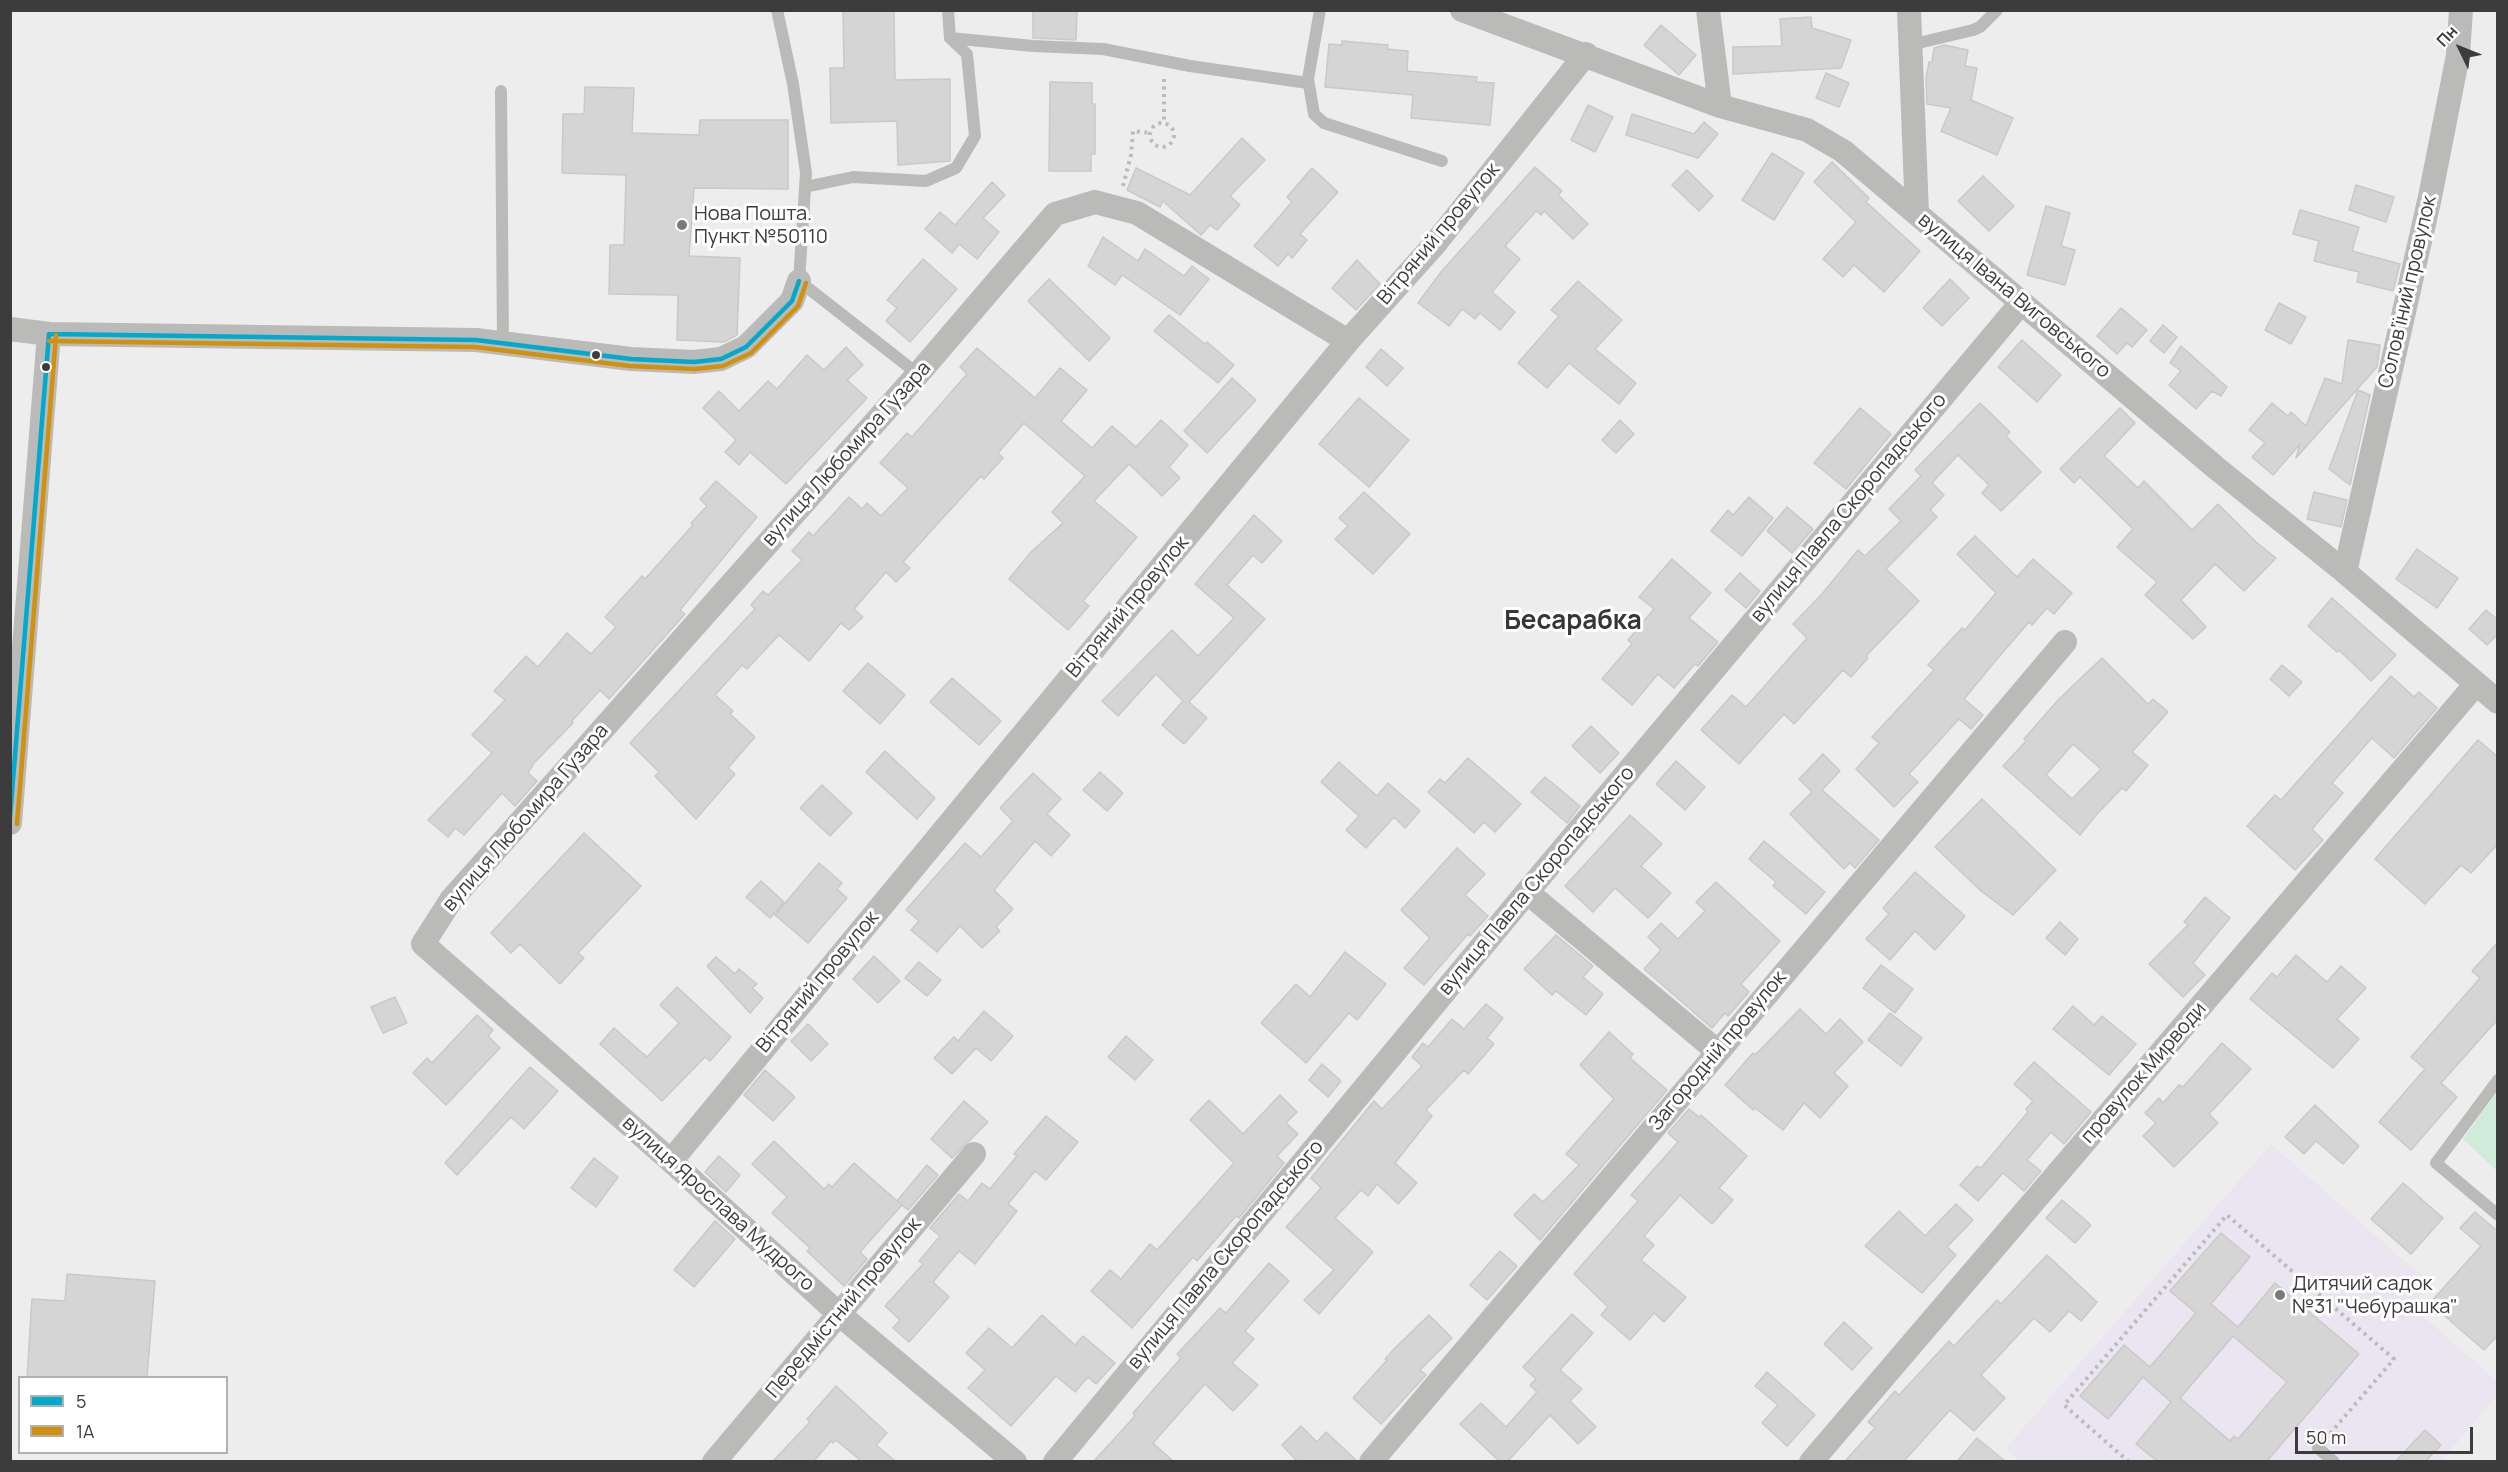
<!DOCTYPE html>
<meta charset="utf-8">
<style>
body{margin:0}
#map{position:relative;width:2508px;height:1472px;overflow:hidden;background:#ededee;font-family:Manrope,sans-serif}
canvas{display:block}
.frame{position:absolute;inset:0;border:12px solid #3c3c3d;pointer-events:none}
.legend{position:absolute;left:18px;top:1376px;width:210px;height:78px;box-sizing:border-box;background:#fff;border:2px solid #b1b1b1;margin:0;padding:8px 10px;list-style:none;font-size:18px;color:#3c3c3d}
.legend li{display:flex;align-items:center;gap:12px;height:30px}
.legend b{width:30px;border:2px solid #b1b1b1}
.north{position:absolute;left:2430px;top:18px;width:60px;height:60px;-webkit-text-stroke:4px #fff;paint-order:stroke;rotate:313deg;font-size:16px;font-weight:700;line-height:24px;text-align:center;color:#3c3c3d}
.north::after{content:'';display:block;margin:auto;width:21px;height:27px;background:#3c3c3d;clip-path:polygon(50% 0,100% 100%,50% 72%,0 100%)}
.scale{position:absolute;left:2295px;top:1427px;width:178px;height:27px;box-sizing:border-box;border:3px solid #3c3c3d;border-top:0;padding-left:8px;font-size:18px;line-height:21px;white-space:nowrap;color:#3c3c3d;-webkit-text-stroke:4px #fff;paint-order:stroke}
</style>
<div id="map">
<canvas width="2508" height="1472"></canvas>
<div class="frame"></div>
<ul class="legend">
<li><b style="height:8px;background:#00a9ce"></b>5</li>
<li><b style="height:8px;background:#d2910c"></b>1А</li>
</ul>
<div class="north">Пн</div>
<div class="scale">50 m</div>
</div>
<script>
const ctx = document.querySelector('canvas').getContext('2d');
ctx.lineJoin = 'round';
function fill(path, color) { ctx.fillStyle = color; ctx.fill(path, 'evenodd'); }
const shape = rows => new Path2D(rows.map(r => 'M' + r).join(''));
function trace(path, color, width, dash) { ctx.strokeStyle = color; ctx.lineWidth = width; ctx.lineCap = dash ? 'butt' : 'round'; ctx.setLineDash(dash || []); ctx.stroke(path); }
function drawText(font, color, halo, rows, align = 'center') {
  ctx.font = font + ' Manrope,sans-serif'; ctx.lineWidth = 6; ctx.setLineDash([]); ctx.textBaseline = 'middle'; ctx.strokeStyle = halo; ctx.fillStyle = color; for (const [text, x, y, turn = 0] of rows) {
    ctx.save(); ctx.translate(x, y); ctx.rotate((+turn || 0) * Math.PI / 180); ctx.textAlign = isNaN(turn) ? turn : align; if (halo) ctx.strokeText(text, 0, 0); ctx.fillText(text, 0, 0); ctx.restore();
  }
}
fill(shape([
 [2271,1144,2430,1283,2411,1306,2497,1381,2497,1396,2441,1461,2021,1462,2006,1448]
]), '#eae5f1');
fill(shape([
 [2497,1092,2497,1171,2463,1139]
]), '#ceecd9');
const building = shape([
 [843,10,894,10,895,80,950,79,950,161,898,165,897,121,831,123,830,68,844,68,843,10],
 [1033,10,1077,10,1076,40,1033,38,1033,10],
 [1811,17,1812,28,1851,40,1841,68,1733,74,1733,47,1782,46,1780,19,1811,17],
 [1661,25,1696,55,1679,75,1644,45,1661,25],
 [1342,41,1388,45,1387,49,1408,51,1407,71,1477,77,1476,82,1494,83,1490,125,1411,118,1413,95,1325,87,1329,44,1342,45,1342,41],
 [1944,45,1968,50,1965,66,1977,68,1971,100,2013,118,1997,155,1941,131,1951,108,1927,104,1926,78,1929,62,1932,62,1934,48,1944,45],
 [1826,73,1849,83,1839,107,1816,98,1826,73],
 [1050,82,1092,83,1092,104,1095,104,1095,154,1091,154,1091,171,1049,171,1050,82],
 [585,87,634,88,632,133,699,135,700,120,788,120,788,189,694,188,689,256,740,258,737,335,724,342,677,340,678,295,609,294,610,245,624,245,626,175,562,173,563,114,584,114,585,87],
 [1588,105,1613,117,1595,152,1571,140,1588,105],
 [1632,114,1694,134,1704,122,1718,134,1698,158,1626,135,1632,114],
 [1242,138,1265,160,1230,196,1240,205,1217,230,1210,225,1201,235,1163,201,1160,207,1127,190,1136,168,1190,195,1242,138],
 [1772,153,1804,173,1774,220,1742,200,1772,153],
 [1832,162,1869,198,1866,202,1920,251,1884,292,1854,265,1843,277,1823,259,1856,222,1814,182,1832,162],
 [1535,167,1562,191,1558,195,1588,224,1573,239,1544,211,1541,215,1536,211,1505,246,1520,259,1492,292,1515,312,1500,330,1480,313,1475,319,1462,309,1449,326,1418,303,1441,272,1535,167],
 [1312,168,1338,192,1300,234,1307,240,1292,258,1288,254,1278,266,1254,246,1292,202,1287,197,1312,168],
 [1687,170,1713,196,1699,211,1672,185,1687,170],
 [1983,176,2014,206,1989,231,1958,201,1983,176],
 [992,182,1005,195,983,218,999,232,977,259,959,244,952,253,925,229,940,212,955,225,992,182],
 [2356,185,2394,197,2386,222,2349,210,2356,185],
 [2046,206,2070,213,2061,246,2075,250,2065,285,2027,275,2046,206],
 [2300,210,2359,227,2352,251,2400,264,2393,291,2357,282,2359,272,2314,261,2319,241,2293,234,2300,210],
 [1103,237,1138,261,1145,249,1184,276,1192,266,1209,279,1180,315,1122,275,1115,285,1088,266,1103,237],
 [923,259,957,289,910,342,886,321,897,308,887,300,923,259],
 [1357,260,1380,284,1356,310,1332,288,1357,260],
 [1049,279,1110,338,1089,361,1028,301,1049,279],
 [1950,279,1969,298,1942,326,1923,308,1950,279],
 [1578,281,1622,320,1595,349,1636,383,1619,404,1569,363,1547,388,1518,363,1559,316,1551,310,1578,281],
 [2279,303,2306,317,2291,344,2265,330,2279,303],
 [2121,308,2147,330,2132,347,2127,343,2117,354,2097,336,2121,308],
 [1169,315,1205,344,1207,342,1234,365,1218,383,1154,331,1169,315],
 [2163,325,2177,337,2164,353,2150,341,2163,325],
 [2022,340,2061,375,2037,402,1998,367,2022,340],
 [2348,340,2380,345,2377,367,2296,458,2300,444,2273,475,2252,457,2265,443,2249,430,2272,403,2288,416,2291,412,2306,426,2325,378,2342,384,2348,340],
 [2181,346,2227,387,2221,396,2212,391,2196,409,2169,385,2181,371,2170,363,2181,346],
 [846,347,863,365,847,380,867,398,786,484,750,452,739,465,725,452,736,440,703,408,719,391,739,411,768,381,777,389,807,355,824,370,846,347],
 [977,348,1035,398,1060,368,1087,390,1061,421,1092,448,1112,426,1136,447,1161,420,1188,445,1169,467,1180,478,1162,496,1129,464,1094,501,1137,537,1083,601,1089,606,1068,630,1009,579,1031,552,1063,523,1052,512,1085,476,1024,423,998,453,1003,458,984,479,981,476,903,562,910,568,896,582,886,572,854,609,863,617,849,630,841,623,809,661,779,635,747,669,742,665,715,695,733,711,730,714,755,737,728,768,735,774,696,819,655,776,659,772,630,743,755,609,751,605,763,591,768,595,802,560,792,551,809,532,813,536,849,497,862,509,867,503,881,516,908,488,880,463,907,433,912,437,967,374,960,367,977,348],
 [1381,349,1403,368,1387,386,1366,367,1381,349],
 [1232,378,1256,400,1207,453,1184,431,1232,378],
 [2358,390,2370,395,2350,485,2329,469,2358,390],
 [1359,398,1409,440,1369,487,1319,444,1359,398],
 [1980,403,2010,432,2006,436,2041,472,2001,511,1982,493,1989,485,1958,455,1932,483,1944,495,1930,510,1937,517,1886,569,1919,601,1866,656,1868,658,1851,677,1843,670,1794,724,1784,714,1739,764,1701,730,1732,695,1746,707,1807,638,1793,624,1822,594,1858,550,1865,556,1901,521,1889,509,1921,476,1915,470,1980,403],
 [1860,408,1891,434,1846,489,1814,463,1860,408],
 [2120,408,2135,423,2104,456,2138,488,2144,481,2192,530,2218,504,2256,542,2276,558,2244,591,2215,564,2181,600,2206,627,2193,639,2145,595,2157,582,2117,547,2133,529,2080,477,2074,483,2060,469,2120,408],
 [1620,420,1634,434,1616,453,1602,440,1620,420],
 [716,481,757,517,680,610,685,614,609,699,600,690,572,721,573,723,534,763,528,773,537,781,515,806,502,793,464,835,455,828,448,837,428,820,492,753,472,735,505,700,494,691,526,656,538,667,567,633,591,654,616,627,605,617,642,576,645,579,693,525,691,523,707,506,700,499,716,481],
 [1364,492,1410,534,1373,574,1335,539,1348,526,1339,518,1364,492],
 [2314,492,2347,500,2341,527,2307,519,2314,492],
 [1749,497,1773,518,1742,556,1711,531,1728,510,1733,515,1749,497],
 [1787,507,1813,529,1792,553,1767,531,1787,507],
 [1254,515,1282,541,1262,563,1253,555,1227,585,1265,619,1189,702,1207,718,1184,744,1162,725,1183,701,1156,674,1118,716,1102,701,1172,630,1198,656,1234,618,1195,584,1254,515],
 [1975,536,2017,577,2033,559,2072,593,2054,614,2047,608,2032,625,2029,622,1997,659,1964,699,1983,715,1971,729,1959,719,1909,774,1918,782,1894,807,1856,769,1879,743,1872,737,1934,670,1928,665,1962,628,1965,630,1996,593,1957,554,1975,536],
 [2417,549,2458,578,2437,608,2396,579,2417,549],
 [1672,559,1711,593,1689,618,1718,642,1698,666,1695,664,1674,688,1658,674,1632,705,1602,679,1632,644,1628,640,1654,609,1639,597,1672,559],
 [1740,573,1760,591,1746,608,1725,590,1740,573],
 [2332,598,2396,655,2371,681,2339,650,2337,652,2308,626,2332,598],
 [2486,610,2498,620,2498,634,2487,645,2469,629,2486,610],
 [2102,658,2148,704,2153,699,2168,712,2132,752,2148,765,2126,791,2122,788,2097,814,2080,835,2003,766,2026,741,2024,739,2059,699,2102,658],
 [2073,744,2101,769,2072,799,2046,775,2073,744],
 [868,663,905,695,880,724,843,691,868,663],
 [2282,665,2302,682,2289,696,2270,679,2282,665],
 [2391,676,2414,697,2419,692,2437,708,2394,758,2372,738,2332,783,2343,793,2312,829,2323,840,2295,870,2247,826,2275,795,2281,800,2391,676],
 [952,678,1001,721,979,745,930,702,952,678],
 [1591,726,1619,753,1600,773,1572,746,1591,726],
 [2478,740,2498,757,2498,844,2471,873,2461,865,2425,904,2375,859,2478,740],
 [885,751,935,798,917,819,866,772,885,751],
 [1823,754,1840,771,1822,790,1879,840,1855,868,1850,863,1844,869,1790,814,1812,792,1799,779,1823,754],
 [1468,758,1521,804,1495,832,1484,822,1474,833,1428,792,1440,779,1445,783,1468,758],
 [1676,761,1705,787,1685,810,1656,784,1676,761],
 [1339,762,1377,796,1388,783,1420,811,1405,828,1394,817,1366,848,1346,830,1359,816,1321,782,1339,762],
 [1100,772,1123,793,1107,811,1083,790,1100,772],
 [1033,773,1061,799,1047,814,1070,835,1051,856,1035,841,994,890,1013,909,996,927,1000,931,982,948,960,926,937,952,911,930,919,921,906,910,965,843,981,857,1013,821,1000,808,1033,773],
 [1545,777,1580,806,1567,823,1531,792,1545,777],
 [822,785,852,813,830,836,800,808,822,785],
 [1982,799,2056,870,2013,915,1981,891,1935,847,1982,799],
 [1630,815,1662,844,1641,866,1671,893,1648,918,1615,888,1593,912,1565,886,1630,815],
 [584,833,641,886,578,953,584,958,560,984,520,944,511,953,491,933,584,833],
 [1764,841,1825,892,1806,914,1773,886,1776,882,1749,859,1764,841],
 [1457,848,1485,874,1465,895,1488,916,1470,936,1468,934,1424,985,1404,968,1430,938,1401,910,1457,848],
 [819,863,842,883,837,889,847,898,808,943,775,915,819,863],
 [1915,872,1965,916,1935,950,1915,931,1890,960,1866,939,1889,914,1883,908,1915,872],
 [761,881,784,902,770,918,746,897,761,881],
 [1716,882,1780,941,1741,984,1749,992,1728,1016,1725,1013,1712,1028,1644,969,1661,950,1648,937,1661,923,1678,939,1705,911,1696,902,1716,882],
 [2205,897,2230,918,2193,963,2205,975,2183,997,2149,964,2188,925,2184,922,2205,897],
 [2060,922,2078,939,2065,955,2046,938,2060,922],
 [1556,935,1593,966,1583,977,1603,994,1586,1015,1556,991,1552,995,1524,969,1556,935],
 [2498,942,2498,1019,2441,1083,2457,1097,2411,1150,2379,1122,2425,1069,2411,1057,2480,978,2472,971,2498,942],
 [1345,952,1386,984,1357,1020,1349,1013,1306,1063,1261,1023,1296,984,1310,997,1345,952],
 [2296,955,2327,982,2341,966,2366,988,2337,1019,2359,1039,2333,1068,2250,999,2272,973,2277,977,2296,955],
 [874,956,900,981,878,1003,853,979,874,956],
 [716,957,735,974,739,969,757,984,752,988,763,998,750,1013,707,966,716,957],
 [919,962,941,980,927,996,905,978,919,962],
 [1881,965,1913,989,1895,1013,1863,988,1881,965],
 [677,987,731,1037,710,1061,705,1057,662,1101,600,1044,614,1028,647,1057,679,1023,660,1005,677,987],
 [395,997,407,1023,383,1033,371,1007,395,997],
 [1486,1004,1503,1018,1487,1038,1494,1044,1468,1074,1464,1070,1426,1110,1432,1116,1395,1163,1417,1183,1398,1204,1377,1184,1368,1196,1361,1190,1335,1218,1373,1252,1319,1314,1304,1300,1334,1270,1286,1227,1321,1188,1311,1178,1374,1101,1382,1109,1422,1066,1412,1057,1423,1043,1428,1047,1452,1019,1464,1029,1486,1004],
 [2073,1006,2094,1025,2102,1016,2136,1044,2109,1075,2053,1029,2073,1006],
 [1800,1009,1826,1034,1840,1019,1863,1042,1834,1073,1848,1086,1820,1118,1804,1103,1783,1130,1755,1108,1753,1110,1725,1085,1753,1053,1755,1055,1800,1009],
 [984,1011,1013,1036,991,1061,976,1048,952,1074,934,1058,954,1037,958,1041,984,1011],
 [1890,1013,1922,1038,1901,1066,1868,1040,1890,1013],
 [477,1015,493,1030,488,1036,500,1048,446,1105,413,1073,427,1058,432,1063,477,1015],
 [808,1024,828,1044,811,1061,791,1041,808,1024],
 [1609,1032,1633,1054,1630,1058,1667,1090,1540,1240,1514,1215,1534,1194,1543,1202,1579,1165,1566,1154,1614,1099,1580,1065,1609,1032],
 [1126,1036,1153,1060,1135,1080,1108,1057,1126,1036],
 [2222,1043,2251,1069,2209,1114,2218,1123,2174,1167,2143,1136,2156,1123,2145,1113,2159,1098,2163,1103,2179,1085,2183,1087,2222,1043],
 [2034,1062,2091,1112,2064,1144,2051,1132,2027,1160,2041,1171,2024,1191,2003,1173,1978,1201,1960,1185,1977,1166,1981,1168,2028,1112,2026,1109,2033,1101,2014,1084,2034,1062],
 [1322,1064,1341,1081,1328,1097,1309,1080,1322,1064],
 [530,1067,558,1091,524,1129,511,1117,457,1175,445,1163,530,1067],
 [765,1070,795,1097,773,1121,744,1095,765,1070],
 [1280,1095,1297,1112,1286,1123,1298,1134,1277,1156,1284,1163,1239,1218,1236,1216,1197,1261,1193,1257,1132,1328,1091,1291,1110,1270,1121,1279,1150,1244,1157,1250,1234,1163,1190,1120,1209,1100,1243,1134,1280,1095],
 [964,1101,988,1122,952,1158,931,1139,964,1101],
 [2315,1105,2359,1146,2343,1164,2316,1141,2304,1154,2285,1137,2315,1105],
 [1689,1109,1699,1117,1701,1115,1747,1156,1719,1188,1733,1200,1712,1224,1680,1195,1644,1236,1654,1245,1641,1260,1686,1297,1664,1322,1654,1313,1630,1340,1601,1315,1608,1307,1574,1274,1638,1201,1631,1195,1678,1142,1668,1133,1689,1109],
 [1046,1116,1078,1142,1046,1180,1035,1171,1008,1204,1017,1211,975,1264,959,1251,933,1282,949,1297,909,1342,893,1328,900,1320,885,1306,923,1264,919,1261,940,1236,930,1228,959,1194,968,1201,982,1183,990,1189,1017,1156,1014,1154,1046,1116],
 [774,1141,824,1189,829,1184,832,1187,854,1163,897,1201,927,1165,938,1175,908,1210,897,1201,902,1205,860,1252,867,1259,844,1286,807,1251,810,1248,772,1213,787,1197,752,1164,774,1141],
 [719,1156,740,1175,726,1192,705,1172,719,1156],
 [594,1158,618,1177,596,1207,571,1188,594,1158],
 [2403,1183,2443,1218,2411,1254,2371,1219,2403,1183],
 [2062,1200,2091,1225,2075,1243,2046,1218,2062,1200],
 [1956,1204,1973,1220,1947,1247,1956,1255,1922,1293,1865,1246,1899,1211,1925,1236,1956,1204],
 [2475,1212,2495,1229,2498,1227,2498,1335,2484,1350,2430,1303,2481,1246,2460,1228,2475,1212],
 [715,1221,735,1239,694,1287,674,1270,715,1221],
 [2221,1233,2250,1257,2211,1304,2238,1327,2275,1283,2359,1354,2267,1461,2157,1461,2136,1444,2171,1402,2143,1377,2108,1419,2080,1396,2124,1345,2150,1367,2196,1313,2170,1291,2221,1233],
 [2233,1336,2287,1382,2238,1439,2234,1436,2230,1441,2180,1398,2233,1336],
 [1500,1251,1517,1266,1487,1300,1470,1285,1500,1251],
 [2047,1255,2097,1302,2081,1321,2069,1311,2050,1332,2034,1318,1981,1375,2005,1398,1974,1431,1950,1410,1904,1461,1845,1461,1875,1428,1868,1422,1895,1391,1899,1395,1949,1341,1954,1346,1997,1300,2001,1304,2047,1255],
 [1269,1263,1289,1281,1245,1331,1254,1339,1232,1363,1258,1385,1233,1411,1205,1384,1153,1443,1173,1461,1094,1461,1135,1416,1133,1413,1181,1358,1177,1354,1220,1308,1226,1313,1269,1263],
 [67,1274,155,1281,147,1377,27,1377,32,1299,65,1301,67,1274],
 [1572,1314,1593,1333,1560,1370,1582,1389,1570,1401,1596,1427,1578,1444,1550,1415,1508,1461,1499,1461,1460,1424,1481,1403,1506,1427,1537,1392,1530,1385,1536,1379,1523,1367,1572,1314],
 [1042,1315,1075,1345,1083,1336,1115,1363,1096,1384,1088,1377,1075,1392,1056,1376,1011,1426,968,1388,985,1370,966,1353,989,1328,1012,1348,1042,1315],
 [1429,1315,1452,1338,1420,1370,1426,1375,1381,1424,1353,1398,1387,1360,1385,1359,1394,1349,1429,1315],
 [1844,1322,1872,1348,1852,1370,1824,1344,1844,1322],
 [1767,1372,1815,1415,1787,1446,1762,1423,1778,1405,1755,1386,1767,1372],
 [836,1386,887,1433,876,1445,895,1461,861,1461,836,1440,833,1443,831,1441,814,1461,773,1461,810,1422,807,1419,836,1386],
 [1301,1426,1317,1442,1326,1432,1357,1461,1297,1461,1282,1445,1301,1426],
 [2425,1430,2441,1445,2426,1461,2396,1461,2425,1430],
 [1977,1438,2005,1461,1957,1461,1977,1438]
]);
fill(building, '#d5d5d6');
trace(building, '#c9c9c9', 1.5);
trace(shape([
 [1164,79,1164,123],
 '1150 135a12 12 0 1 1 24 0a12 12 0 1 1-24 0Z',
 [1123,186,1131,155,1133,131,1150,133],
 [2129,1462,2064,1405,2227,1215,2394,1359,2328,1436]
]), '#bbb', 4, [3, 4.5]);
trace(shape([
 [777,10,793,84,806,173,799,281,918,374],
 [1320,10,1308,79,1314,114,1324,123,1442,161],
 [950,38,1033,46,1103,49,1190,66,1308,83],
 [1910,45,1973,30,1980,27,1997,10],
 [501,91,503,344],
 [805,187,853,177,926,181,956,168,975,136,967,54,950,38,948,10],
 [2498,1080,2436,1163,2498,1215],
 [2318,1448,2334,1462]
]), '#babab9', 12);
trace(shape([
 [1462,10,1720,106,1807,130,1843,151,2215,467,2345,572,2498,702],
 [1708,10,1720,106],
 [1909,10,1917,214],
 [10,329,49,334,476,340,631,359,694,362,721,359,746,347,792,301,799,281],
 [2345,572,2430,197,2458,55,2461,10],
 [10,823,49,334],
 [1527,892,1717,1051],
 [671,1161,1348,341,1434,245,1586,54],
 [714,1462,974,1154],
 [1015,1462,839,1314,671,1161,423,944,451,900,918,374,1055,214,1095,202,1137,213,1348,341],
 [1055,1462,1527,892,2021,303],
 [1371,1462,2065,642],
 [1811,1462,2476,684]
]), '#babab9', 24);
trace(shape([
 [49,334,476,340,631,359,694,362,721,359,746,347,792,301,799,281],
 [10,817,49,334]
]), '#00a9ce', 4.5);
trace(shape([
 [49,341,475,347,630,366,695,369,723,366,751,353,798,306,806,283],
 [17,824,56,335]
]), '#d2910c', 4.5);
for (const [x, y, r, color] of [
 [682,225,6,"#7a7a7b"],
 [596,355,5,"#3c3c3d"],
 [46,367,5,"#3c3c3d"],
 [2280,1295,6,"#7a7a7b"]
]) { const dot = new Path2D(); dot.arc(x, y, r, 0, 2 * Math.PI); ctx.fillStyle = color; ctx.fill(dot); trace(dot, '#fff', 2); }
drawText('20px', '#3c3c3d', '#fff', [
 ["Нова Пошта.",694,214],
 ["Пункт №50110",694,237],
 ["Дитячий садок",2292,1284],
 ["№31 \"Чебурашка\"",2292,1307]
], 'left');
drawText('20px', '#3c3c3d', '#fff', [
 ["Вітряний провулок",1439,234,-50],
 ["Соловʼїний провулок",2408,292,-77],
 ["вулиця Івана Виговського",2014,296,40],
 ["вулиця Любомира Гузара",847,454,-48],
 ["вулиця Павла Скоропадського",1849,508,-50],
 ["Вітряний провулок",1128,607,-50],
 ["вулиця Любомира Гузара",526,818,-49],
 ["вулиця Павла Скоропадського",1537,881,-50],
 ["Вітряний провулок",818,982,-50],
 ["Загородній провулок",1718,1051,-50],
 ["провулок Мирводи",2144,1073,-49],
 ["вулиця Ярослава Мудрого",718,1204,42],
 ["вулиця Павла Скоропадського",1226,1255,-50],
 ["Передмістний провулок",844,1308,-50]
]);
drawText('bold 26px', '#353637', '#fff', [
 ["Бесарабка",1573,622]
]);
</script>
